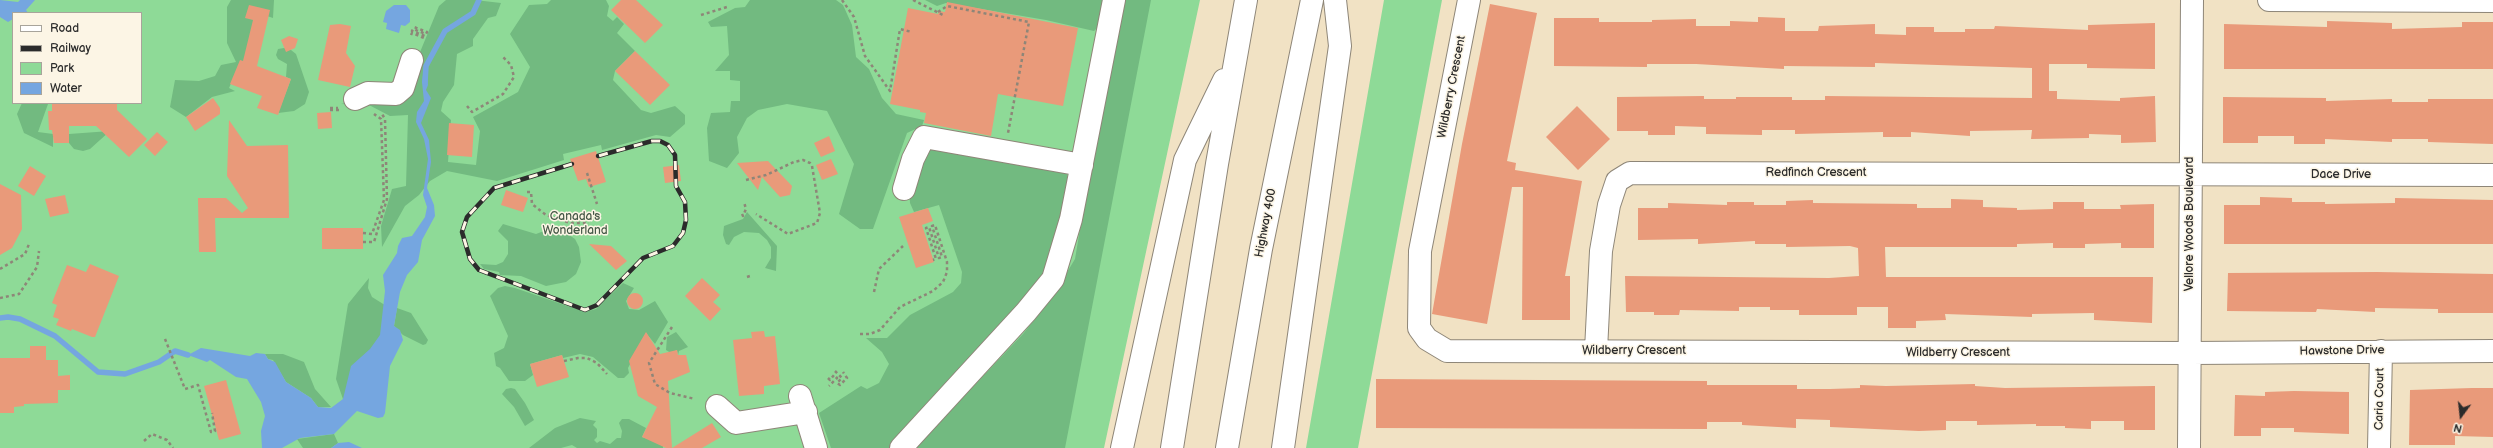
<!DOCTYPE html>
<style>
body{margin:0}
#map{position:relative;width:2493px;height:448px;overflow:hidden;background:#f1e2c4;font-family:"Balsamiq Sans",sans-serif}
canvas{display:block}
.legend{position:absolute;left:12px;top:12px;width:130px;height:92px;box-sizing:border-box;background:#fcf5e5;border:1px solid #a8a49b;margin:0;padding:5px 7px;list-style:none;font-size:12px;color:#2b2b2b}
.legend li{display:flex;align-items:center;gap:8px;height:20px}
.legend b{width:20px;border:1px solid #a8a49b}
.north{position:absolute;left:2441px;top:396px;width:40px;height:40px;-webkit-text-stroke:3px #fcf5e5;paint-order:stroke;rotate:195deg;font-size:11px;font-weight:700;line-height:16px;text-align:center;color:#2b2b2b}
.north::after{content:'';display:block;margin:auto;width:14px;height:18px;background:#2b2b2b;clip-path:polygon(50% 0,100% 100%,50% 72%,0 100%)}
</style>
<div id="map">
<canvas width="2493" height="448"></canvas>
<ul class="legend">
<li><b style="height:5px;background:#fff"></b>Road</li>
<li><b style="height:5px;background:#2b2b2b"></b>Railway</li>
<li><b style="height:11px;background:#8eda97"></b>Park</li>
<li><b style="height:11px;background:#75a6e0"></b>Water</li>
</ul>
<div class="north">N</div>
</div>
<script>
const ctx = document.querySelector('canvas').getContext('2d');
ctx.lineJoin = 'round';
function fill(path, color) { ctx.fillStyle = color; ctx.fill(path, 'evenodd'); }
const shape = rows => new Path2D(rows.map(r => 'M' + r).join(''));
function trace(path, color, width, dash) { ctx.strokeStyle = color; ctx.lineWidth = width; ctx.lineCap = dash ? 'butt' : 'round'; ctx.setLineDash(dash || []); ctx.stroke(path); }
function drawText(font, color, halo, rows, align = 'center') {
  ctx.font = font + ' "Balsamiq Sans",sans-serif'; ctx.lineWidth = 3; ctx.setLineDash([]); ctx.textBaseline = 'middle'; ctx.strokeStyle = halo; ctx.fillStyle = color; for (const [text, x, y, turn = 0] of rows) {
    ctx.save(); ctx.translate(x, y); ctx.rotate((+turn || 0) * Math.PI / 180); ctx.textAlign = isNaN(turn) ? turn : align; if (halo) ctx.strokeText(text, 0, 0); ctx.fillText(text, 0, 0); ctx.restore();
  }
}
fill(shape([
 [0,0,1200,0,1104,448,0,448],
 [13,13,141,13,141,103,13,103],
 [1384,0,1442,0,1358,448,1306,448]
]), '#8eda97');
fill(shape([
 [231,0,274,0,273,18,258,13,252,49,236,72,229,88,235,91,212,97,186,117,170,107,175,80,199,81,215,76,221,65,236,62,227,43,227,7],
 [446,0,475,0,501,3,496,16,488,18,473,39,473,46,457,54,454,85,443,102,441,111,451,120,448,162,476,165,480,131,473,117,518,92,530,67,510,34,529,5,547,4,551,0,606,0,609,6,607,16,613,21,617,17,624,24,617,33,635,51,615,71,613,80,641,110,651,113,675,106,685,115,685,124,670,137,656,135,602,150,601,145,563,154,564,160,497,181,447,171,430,181,419,195,405,206,382,247,381,226,392,189,406,186,408,115,390,116,369,105,341,104,354,101,391,101,418,57,439,6],
 [750,0,836,0,843,5,852,25,856,57,869,69,882,98,896,114,924,120,922,126,907,133,873,229,860,229,839,214,854,164,827,111,787,104,758,110,747,118,737,137,739,153,727,168,709,161,707,128,711,113,730,112,731,101,740,101,740,81,730,80,730,71,715,71,729,55,727,26,711,27,708,22,735,8,745,7],
 [925,0,1105,0,1100,25,1094,31,1046,20,946,3,937,6],
 [1121,0,1151,0,1065,448,915,448,1023,334,1051,299,1075,259,1107,69],
 [284,48,291,50,296,54,309,92,305,104,294,111,278,113,291,79,286,77,287,64,278,59,276,55,278,49],
 [22,103,48,104,38,132,53,134,53,147,24,133,17,114],
 [110,131,90,149,83,151,74,149,69,143,69,134],
 [934,147,1064,166,1071,187,1048,274,892,448,831,448,819,413,861,386,867,389,879,383,889,364,882,352,866,338,887,338,910,315,953,292,961,283,962,272,939,205,914,212,910,203,909,189,927,150],
 [747,212,777,246,776,271,765,268,771,258,771,247,767,240,759,233,744,232,734,237,729,245,726,244,723,235,724,226,743,219],
 [503,224,536,234,555,227,563,229,563,231,575,239,579,247,581,262,576,274,566,282,546,286,521,276,500,275,499,272,484,269,480,264,496,265,503,262,508,254,508,241,498,231],
 [369,278,368,288,372,297,388,307,384,340,344,402,336,379,348,304],
 [623,283,634,288,626,301,629,309,639,310,655,301,668,322,655,344,646,333,628,368,629,373,624,378,618,378,593,357,580,354,563,358,562,355,530,364,533,375,525,381,509,381,500,368,496,366,494,353,504,348,508,336,491,298,490,296,498,288,505,286,515,288,585,312,596,309],
 [397,308,411,313,428,340,426,344,423,345,403,335,394,326],
 [676,332,688,347,679,351,678,355,677,350,671,353,666,350,667,337],
 [265,354,283,354,304,362,315,389,331,407,318,407,311,398,286,382,273,360,268,359],
 [511,388,515,389,525,403,534,420,525,426,514,407,502,394,506,389],
 [580,418,596,421,593,425,597,429,597,437,594,440,597,443,600,441,610,444,617,438,621,438,622,431,619,423,622,419,629,419,646,428,642,437,663,444,663,448,577,448,572,445,561,448,529,448,555,428],
 [334,434,338,443,331,448,303,448,297,439]
]), '#72ba80');
fill(shape([
 [0,0,18,2,20,0,35,0,26,10,28,13,13,13,13,19,8,22,0,17],
 [394,5,406,5,410,10,410,22,405,26,401,25,399,33,386,29,387,23,383,22,386,11],
 [423,75,427,75,428,85,426,90,431,98,421,123,429,140,431,162,427,188,434,205,435,216,422,240,418,262,407,275,400,292,394,326,400,330,403,340,390,366,385,413,383,417,378,418,357,411,334,434,300,438,282,448,262,448,261,431,265,416,261,402,247,379,236,377,210,360,207,362,188,355,201,348,250,356,256,353,265,354,268,359,275,362,286,382,311,398,318,407,331,408,343,399,351,366,370,349,380,335,385,291,383,275,397,253,398,246,402,238,412,236,425,217,427,207,423,195,428,159,424,139,416,122,417,112,424,101,422,82],
 [349,442,362,448,331,448,338,443]
]), '#75a6e0');
trace(shape([
 [425,82,426,66,445,31,473,13,479,0],
 [0,318,8,317,20,319,55,336,98,372,125,374,159,362,175,351,188,355]
]), '#75a6e0', 5.5);
fill(shape([
 [621,0,636,0,663,25,645,43,611,10],
 [947,2,1078,28,1063,106,998,94,991,136,924,123,926,113,920,112,920,110,890,104,908,8,938,14,939,11,945,12],
 [1490,4,1537,13,1507,161,1516,163,1515,170,1582,181,1565,276,1570,276,1570,320,1522,320,1523,187,1512,187,1487,324,1432,314,1462,144],
 [249,5,270,10,257,66,291,79,278,115,257,108,262,96,230,84,240,60,243,61,253,20,245,18],
 [1758,17,1785,18,1785,31,1818,31,1819,26,1875,24,1875,34,1906,35,1906,27,1934,27,1934,32,1965,32,1965,29,1994,29,1995,26,2088,30,2088,25,2155,23,2155,69,2087,68,2087,64,2049,64,2049,91,2057,91,2057,99,2120,101,2120,98,2155,96,2156,142,2121,143,2121,135,2089,134,2089,138,2031,139,2032,130,1970,131,1970,136,1911,132,1911,137,1883,137,1883,132,1795,134,1795,130,1762,130,1762,135,1706,134,1706,127,1675,126,1675,135,1648,135,1648,131,1617,131,1617,97,1704,96,1704,99,1736,99,1736,97,1792,97,1792,100,1825,100,1825,96,2032,98,2032,68,1875,63,1875,67,1784,66,1784,69,1696,64,1647,64,1647,67,1554,66,1554,18,1599,18,1599,22,1652,22,1652,20,1696,19,1696,26,1730,26,1730,21,1758,22],
 [2327,21,2392,23,2392,29,2462,27,2462,22,2493,22,2493,69,2224,69,2224,24,2327,27],
 [340,24,351,26,346,53,355,66,350,87,318,80,330,25],
 [289,36,298,39,295,48,286,52,281,40],
 [635,51,670,85,650,105,615,71],
 [2223,97,2326,98,2326,101,2392,99,2392,102,2428,102,2428,99,2493,99,2493,144,2428,142,2428,139,2392,139,2392,142,2325,139,2325,144,2294,144,2294,136,2258,136,2258,143,2223,143],
 [213,98,220,108,220,114,195,131,186,117],
 [57,103,117,103,117,110,147,139,129,157,96,126,69,126,69,143,54,143,52,130,49,130,48,111,52,111,52,104],
 [1577,106,1610,139,1578,170,1546,137],
 [331,112,332,128,318,129,317,113],
 [229,120,247,146,288,145,289,218,215,218,216,252,199,252,198,198,226,198,242,213,248,208,227,176],
 [449,123,474,125,472,157,447,155],
 [157,132,168,142,155,156,144,145],
 [829,136,835,151,821,157,814,143],
 [596,151,606,182,589,187,586,179,578,181,570,159],
 [831,159,838,174,822,180,816,165],
 [768,161,792,186,790,195,780,197,762,177,758,190,737,163],
 [679,165,681,181,665,183,663,167],
 [30,166,46,176,34,196,18,186],
 [0,184,21,195,22,229,12,248,0,255],
 [506,190,528,198,523,212,501,205],
 [65,195,69,213,50,217,45,199],
 [2260,197,2292,198,2292,202,2325,202,2325,204,2395,203,2395,198,2493,200,2493,244,2224,244,2224,205,2260,205],
 [1951,199,1983,200,1983,207,2017,208,2017,210,2053,209,2053,202,2084,202,2084,209,2121,209,2120,205,2154,204,2154,248,2121,248,2121,243,2085,244,2085,248,2053,248,2053,243,2017,244,2017,247,1885,247,1886,277,2153,277,2152,323,2094,320,2094,313,2032,314,2032,317,1945,314,1946,320,1916,321,1916,328,1888,328,1888,307,1857,307,1857,315,1799,315,1799,310,1770,310,1770,307,1739,307,1739,311,1680,310,1679,315,1654,315,1654,312,1626,312,1625,276,1829,278,1859,276,1858,248,1850,246,1786,247,1786,244,1755,244,1755,241,1698,244,1698,239,1638,240,1638,208,1668,208,1668,203,1727,205,1727,202,1754,202,1754,205,1786,205,1786,201,1813,200,1813,203,1917,204,1917,208,1951,208],
 [928,208,933,221,922,225,934,262,916,268,899,217],
 [322,228,363,228,363,249,322,249],
 [589,244,611,246,627,261,616,270],
 [90,264,119,276,95,337,92,337,72,329,71,331,56,325,59,319,53,317,57,305,52,303,67,265,86,272],
 [2377,272,2493,274,2493,313,2438,313,2438,309,2375,308,2375,312,2317,309,2316,312,2227,311,2228,273],
 [702,278,720,295,713,302,721,309,710,321,685,296],
 '627 301a8 8 0 1 1 16 0a8 8 0 1 1-16 0Z',
 [764,331,765,337,775,336,780,384,764,386,764,394,739,396,733,340,752,338,751,332],
 [646,332,660,354,677,350,678,355,686,355,690,372,668,381,672,448,712,423,721,437,702,448,666,448,642,437,657,407,638,396,629,361],
 [30,346,46,346,46,360,58,360,58,376,70,375,70,390,58,390,58,403,24,404,24,406,14,407,14,413,0,413,0,358,30,358],
 [562,355,569,377,537,387,530,364],
 [1376,379,1707,381,1707,385,1797,385,1797,389,1830,389,1860,388,1860,385,1886,386,1975,384,1975,386,2005,388,2155,386,2155,430,2124,430,2124,421,2091,421,2091,429,2065,428,2065,426,2036,426,2036,424,1977,425,1977,421,1946,421,1946,430,1919,431,1830,427,1830,420,1796,419,1796,428,1742,425,1742,422,1707,422,1707,429,1376,428],
 [226,380,241,434,219,440,204,386],
 [2472,388,2493,388,2493,437,2455,436,2455,445,2409,445,2410,390],
 [2294,391,2349,392,2349,434,2294,432,2294,428,2261,428,2261,436,2234,436,2235,395,2265,396,2265,392]
]), '#e99a7a');
const minor = shape([
 [1469,0,1420,251,1419,328,1427,339,1447,351,2191,353,2493,351],
 [2269,0,2493,1],
 [355,99,368,93,396,94,403,88,412,60],
 [904,189,913,159,924,137,1082,165],
 [1596,350,1601,251,1609,205,1617,181,1630,173,2493,175],
 [800,396,816,448],
 [717,406,736,423,806,412],
 [901,448,1026,312,1053,279,1071,219,1114,0],
 [2189,448,2192,0],
 [2379,448,2381,351]
]);
const highway = shape([
 [1122,448,1185,160,1224,80],
 [1172,448,1217,164,1246,0],
 [1227,448,1261,249,1312,0],
 [1283,448,1340,46,1335,0]
]);
trace(minor, '#8e8678', 24);
trace(highway, '#8e8678', 24);
trace(shape([
 [842,0,854,17,865,56,890,91,900,29,912,32],
 [913,0,945,16],
 [938,12,947,6,1029,22,1008,133],
 [701,15,727,7],
 [411,35,412,33,424,38,425,36,412,31,413,29,426,34,427,32,414,27],
 [467,106,472,112,503,94,514,77,511,65,502,56],
 [330,108,338,108],
 [330,110,340,110],
 [587,173,597,204],
 [746,180,766,175,794,162,803,160,810,163,812,166,820,213,817,223,788,234,756,214],
 [527,192,531,192,532,204,546,215,570,223,589,223],
 [742,214,743,216,746,209,744,202],
 [363,233,372,234,384,200,381,119,374,114],
 [363,242,374,242,387,199,385,119,382,114],
 [0,269,25,254,29,244],
 [747,277,750,276,750,274],
 [874,292,879,269,903,246],
 [0,298,19,294,37,267,39,251],
 [672,327,649,363,655,384,670,393,695,399],
 [860,334,870,334,880,330,900,307,933,291,943,282,947,272,947,262,935,225,932,226,942,257,939,258,929,227,926,228,936,259,933,260],
 [165,339,185,389,198,385,211,432,215,431,212,413],
 [564,361,578,358,587,358,597,363,607,374],
 [835,371,842,378,837,383,840,385,847,378,843,372],
 [828,378,830,380,834,375,837,378,829,386],
 [144,441,152,434,167,440,173,448]
]), '#8e8678', 2.5, [3, 3]);
trace(minor, '#fff', 22);
trace(highway, '#fff', 22);
const rail = shape([
 [572,164,494,188,467,217,462,232,470,259,479,270,585,310,597,305,643,258,673,246,683,233,686,220,685,202,676,186,675,155,668,145,660,141,652,141,598,156]
]);
trace(rail, '#2b2b2b', 4.5);
trace(rail, '#fcf5e5', 3, [9]);
drawText('12px', '#2b2b2b', '#fcf5e5', [
 ["Wildberry Crescent",1452,87,-79],
 ["Redfinch Crescent",1816,173],
 ["Dace Drive",2341,175],
 ["Highway 400",1266,223,-79],
 ["Vellore Woods Boulevard",2190,224,-90],
 ["Wildberry Crescent",1634,351],
 ["Hawstone Drive",2342,351,-1],
 ["Wildberry Crescent",1958,353],
 ["Caria Court",2380,399,-89]
]);
drawText('12px', '#445746', '#fcf5e5', [
 ["Canada's",575,217],
 ["Wonderland",575,231]
]);
</script>
